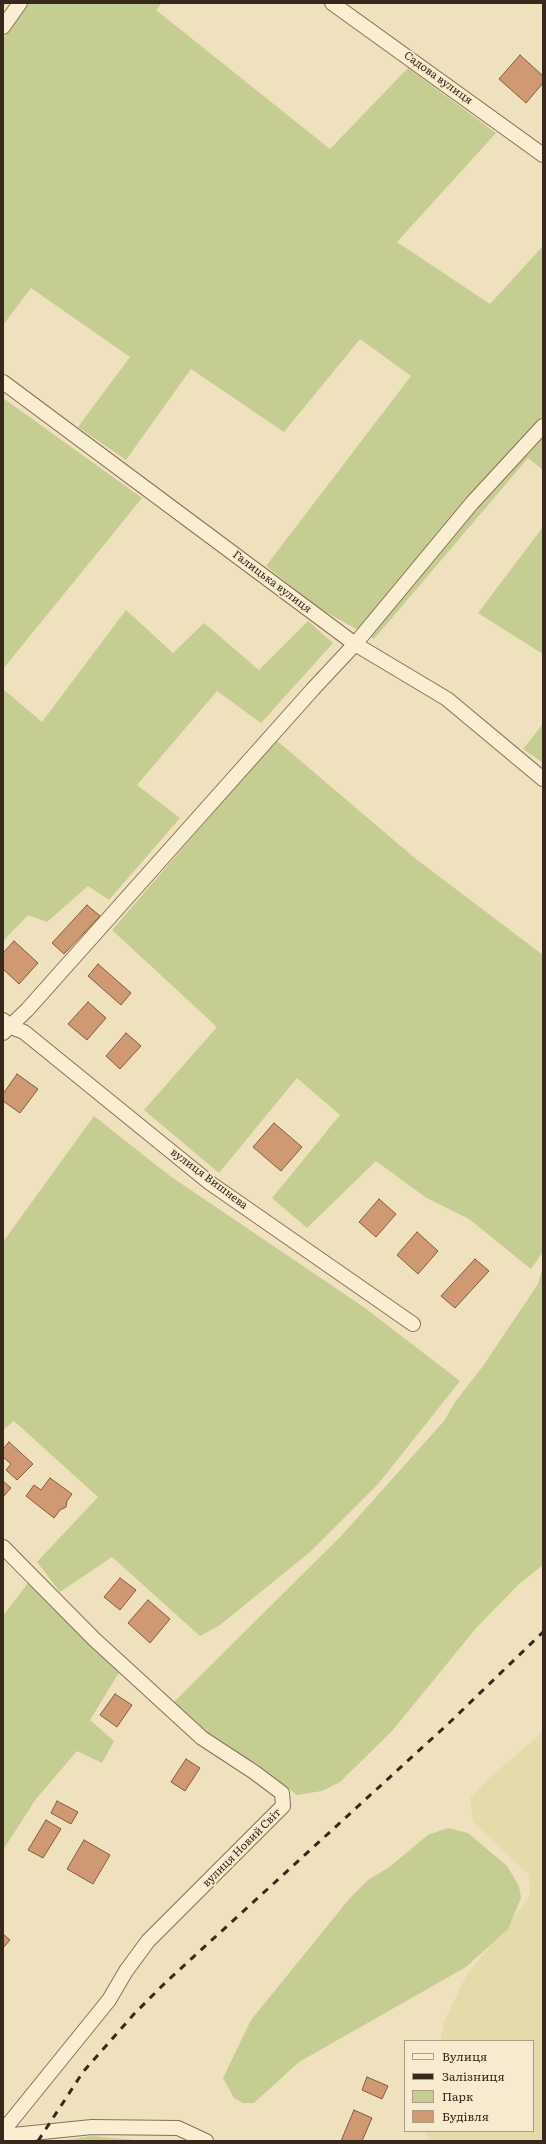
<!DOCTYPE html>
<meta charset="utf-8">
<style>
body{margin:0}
#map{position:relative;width:546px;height:2144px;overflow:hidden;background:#efe0be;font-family:Literata,serif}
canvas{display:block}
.frame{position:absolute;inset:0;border:4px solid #36291c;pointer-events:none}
.legend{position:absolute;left:404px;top:2040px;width:130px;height:92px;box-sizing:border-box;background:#f6ebce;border:1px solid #a99d87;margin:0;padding:5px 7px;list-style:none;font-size:12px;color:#36291c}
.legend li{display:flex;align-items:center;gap:8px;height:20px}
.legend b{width:20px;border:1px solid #a99d87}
</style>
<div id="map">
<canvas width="546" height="2144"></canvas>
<div class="frame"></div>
<ul class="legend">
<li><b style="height:5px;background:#f9eed1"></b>Вулиця</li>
<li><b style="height:5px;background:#36291c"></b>Залізниця</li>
<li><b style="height:11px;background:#c6cd92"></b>Парк</li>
<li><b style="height:11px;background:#ce9973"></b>Будівля</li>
</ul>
</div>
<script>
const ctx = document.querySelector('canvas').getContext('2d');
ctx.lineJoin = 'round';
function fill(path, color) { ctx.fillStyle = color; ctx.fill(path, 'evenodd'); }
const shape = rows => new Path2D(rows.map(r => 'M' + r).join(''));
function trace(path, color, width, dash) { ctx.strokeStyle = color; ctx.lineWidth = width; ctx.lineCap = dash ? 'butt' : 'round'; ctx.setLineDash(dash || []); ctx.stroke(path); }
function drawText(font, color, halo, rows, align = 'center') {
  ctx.font = font + ' Literata,serif'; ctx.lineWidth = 3.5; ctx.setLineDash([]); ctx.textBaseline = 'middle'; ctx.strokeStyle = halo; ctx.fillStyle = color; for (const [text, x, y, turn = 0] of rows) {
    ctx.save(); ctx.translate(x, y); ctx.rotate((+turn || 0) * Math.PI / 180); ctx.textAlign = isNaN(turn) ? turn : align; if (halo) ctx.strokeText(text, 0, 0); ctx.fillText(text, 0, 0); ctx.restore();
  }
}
fill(shape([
 [543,1732,543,2141,431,2141,423,2131,533,2131,533,2041,440,2041,444,2022,466,1976,530,1896,529,1875,473,1822,470,1799,487,1780]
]), '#e4dbab');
fill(shape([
 [29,3,162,3,156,10,330,149,408,68,496,133,397,242,490,304,543,246,543,470,528,458,374,639,317,607,266,566,411,376,360,339,284,432,191,369,126,460,78,427,130,357,31,288,3,325,3,39],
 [3,398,142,498,3,669],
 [543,527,543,654,478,613],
 [126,610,173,653,204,623,259,670,308,621,333,643,261,723,217,691,137,785,180,818,109,900,88,886,47,922,28,915,3,941,3,689,42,722],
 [543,724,543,763,523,749],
 [276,740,416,859,543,955,543,1252,531,1269,469,1219,425,1197,376,1161,307,1228,272,1198,340,1115,297,1078,219,1173,144,1110,217,1027,112,930],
 [94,1116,170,1176,365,1308,460,1381,379,1483,310,1552,220,1625,200,1636,112,1557,60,1592,37,1562,98,1497,14,1421,3,1430,3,1242],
 [543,1266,543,1565,519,1584,477,1627,392,1731,340,1782,322,1791,297,1795,256,1763,202,1738,176,1709,174,1702,342,1535,444,1421,455,1402,483,1366,538,1284],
 [28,1583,120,1671,90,1720,114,1741,102,1763,77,1751,36,1799,3,1850,3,1616],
 [448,1828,468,1833,507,1866,519,1886,521,1898,508,1929,466,1967,299,2062,254,2103,243,2103,234,2098,223,2078,251,2020,350,1898,368,1880,388,1868,428,1835],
 [91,2136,145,2141,61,2141]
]), '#c6cd92');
const building = shape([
 [520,55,543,76,543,83,526,103,499,79,520,55],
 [87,905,100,916,64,954,52,943,87,905],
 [14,941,38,963,19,984,3,969,3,953,14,941],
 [98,964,131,993,121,1005,88,976,98,964],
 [88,1002,106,1018,87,1040,68,1024,88,1002],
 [126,1033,141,1046,120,1069,106,1056,126,1033],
 [17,1074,38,1089,20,1113,3,1101,3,1094,17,1074],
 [274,1123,302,1147,281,1171,253,1147,274,1123],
 [379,1199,396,1214,376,1237,359,1222,379,1199],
 [417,1232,438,1251,418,1274,397,1255,417,1232],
 [475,1259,489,1271,455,1308,441,1296,475,1259],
 [9,1442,33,1464,17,1480,6,1470,11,1464,3,1457,3,1449,9,1442],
 [50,1478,72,1494,67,1501,66,1507,60,1510,54,1518,26,1496,34,1485,41,1490,50,1478],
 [3,1481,11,1488,3,1497,3,1481],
 [120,1578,136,1590,120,1610,104,1597,120,1578],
 [148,1600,170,1619,150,1643,128,1623,148,1600],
 [115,1694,132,1705,117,1727,100,1715,115,1694],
 [186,1759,200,1768,185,1791,171,1782,186,1759],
 [57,1801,78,1812,71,1824,51,1813,57,1801],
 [46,1820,61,1829,43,1858,28,1850,46,1820],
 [84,1840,110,1855,93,1884,67,1869,84,1840],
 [3,1934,10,1940,3,1948,3,1934],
 [367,2077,388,2086,382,2099,362,2090,367,2077],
 [354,2110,372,2118,362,2141,341,2141,354,2110]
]);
fill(building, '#ce9973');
trace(building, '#875a3c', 1);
const street = shape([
 [332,3,543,155],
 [3,27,20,3],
 [3,382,355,644,447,699,543,779],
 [3,1020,11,1027,24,1032,210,1183,413,1324],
 [3,1033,27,1010,313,689,355,644,472,503,543,426],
 [3,1547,94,1639,202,1738,254,1772,282,1793,283,1806,148,1941,126,1971,109,2000,3,2131],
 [3,2136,92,2127,178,2128,206,2141]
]);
trace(street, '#877156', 16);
trace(street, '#f9eed1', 14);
trace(shape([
 [38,2141,83,2072,134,2014,166,1982,449,1723,543,1632]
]), '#36291c', 3, [7, 7]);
drawText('11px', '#36291c', '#f6ebce', [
 ["Садова вулиця",438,78,36],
 ["Галицька вулиця",272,582,37],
 ["вулиця Вишнева",209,1179,37],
 ["вулиця Новий Світ",242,1848,-45]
]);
</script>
